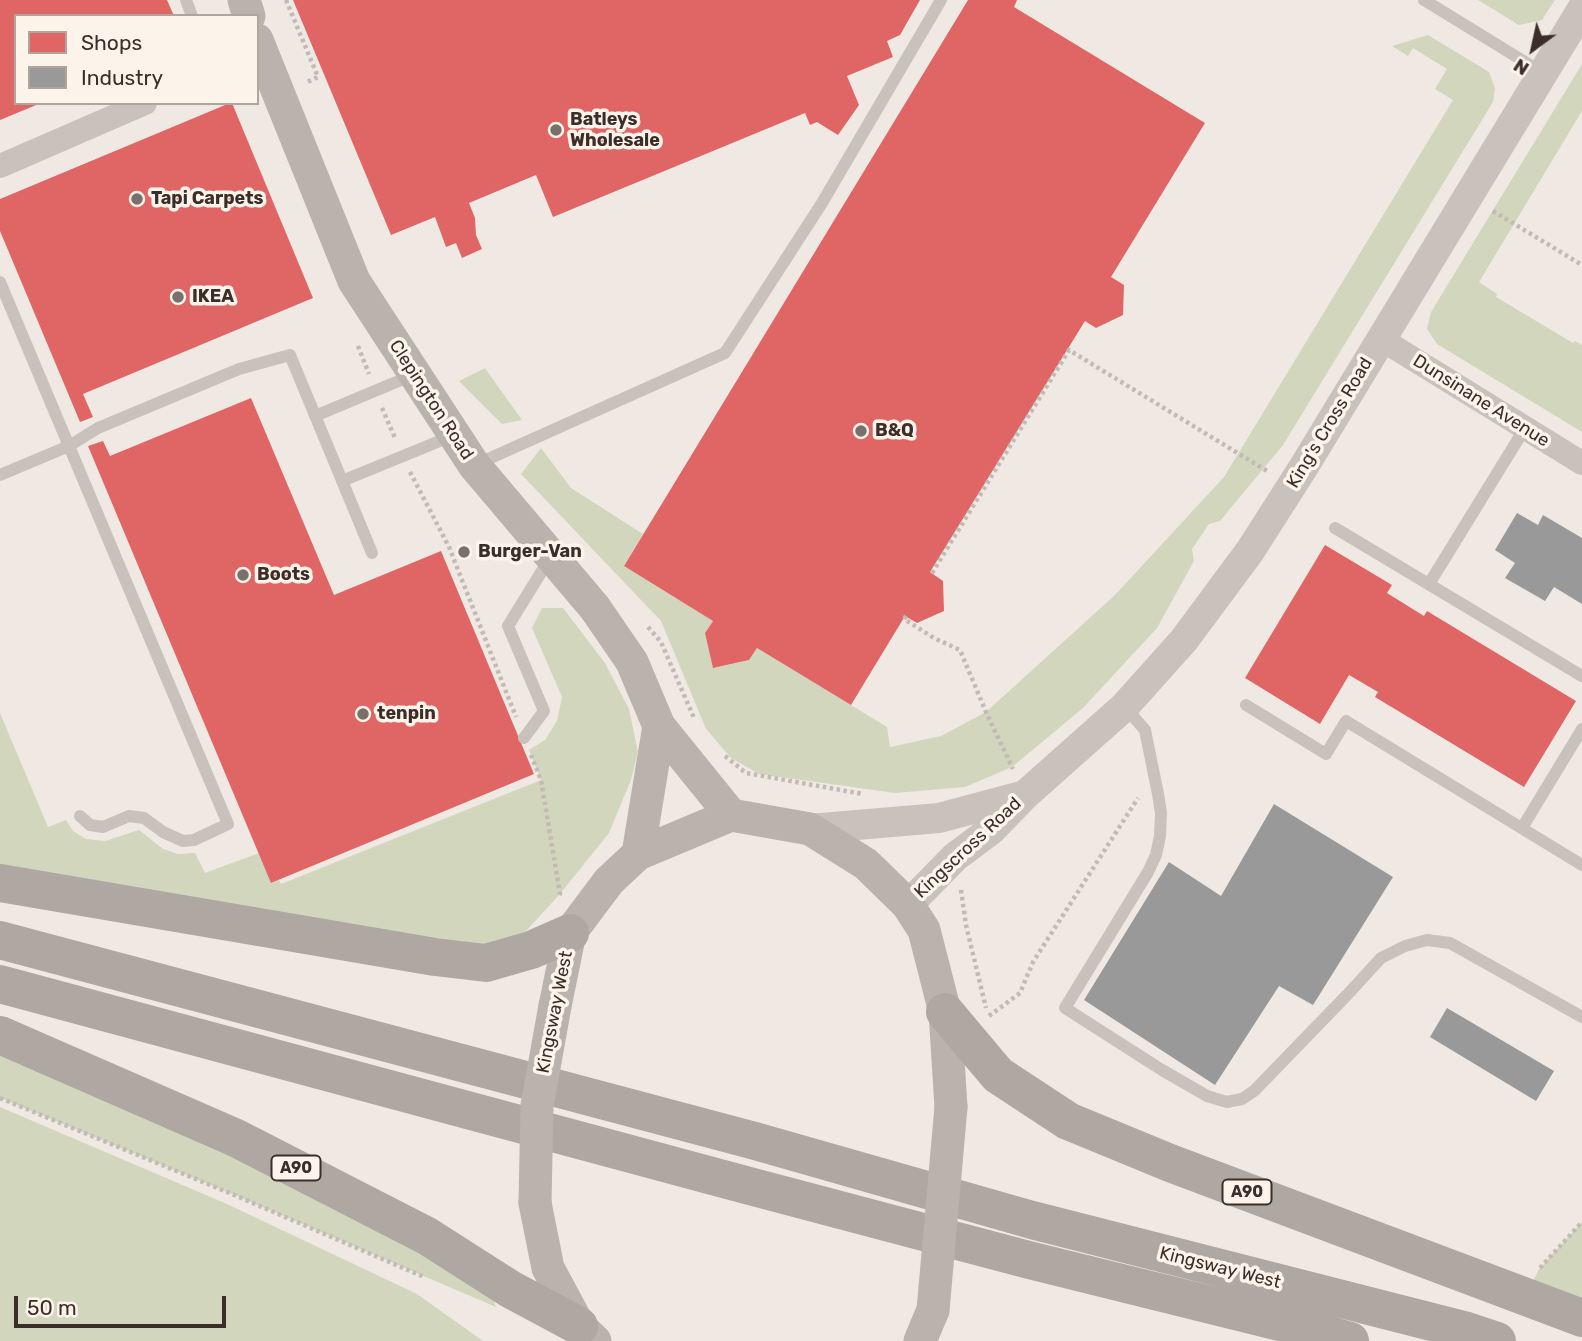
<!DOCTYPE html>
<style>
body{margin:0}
#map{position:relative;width:1582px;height:1341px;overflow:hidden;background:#f0e9e3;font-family:Rubik,sans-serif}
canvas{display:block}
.legend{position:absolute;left:14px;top:14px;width:245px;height:91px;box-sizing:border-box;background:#fcf4eb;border:2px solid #afa59d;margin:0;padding:9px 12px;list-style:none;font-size:21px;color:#3b2e29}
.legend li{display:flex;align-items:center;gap:14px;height:35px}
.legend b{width:35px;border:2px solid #afa59d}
.north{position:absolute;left:1498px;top:14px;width:70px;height:70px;-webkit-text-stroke:5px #fcf4eb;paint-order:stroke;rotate:213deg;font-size:19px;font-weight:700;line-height:28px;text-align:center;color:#3b2e29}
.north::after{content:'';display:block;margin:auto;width:24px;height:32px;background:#3b2e29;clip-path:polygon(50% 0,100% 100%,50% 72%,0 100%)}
.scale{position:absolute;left:14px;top:1296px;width:212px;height:32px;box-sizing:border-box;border:4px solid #3b2e29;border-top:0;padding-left:9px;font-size:21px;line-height:24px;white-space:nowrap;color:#3b2e29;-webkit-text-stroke:5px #fcf4eb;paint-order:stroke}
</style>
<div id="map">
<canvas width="1582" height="1341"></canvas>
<ul class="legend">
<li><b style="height:19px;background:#e06666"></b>Shops</li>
<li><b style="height:19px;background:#999"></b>Industry</li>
</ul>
<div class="north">N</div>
<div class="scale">50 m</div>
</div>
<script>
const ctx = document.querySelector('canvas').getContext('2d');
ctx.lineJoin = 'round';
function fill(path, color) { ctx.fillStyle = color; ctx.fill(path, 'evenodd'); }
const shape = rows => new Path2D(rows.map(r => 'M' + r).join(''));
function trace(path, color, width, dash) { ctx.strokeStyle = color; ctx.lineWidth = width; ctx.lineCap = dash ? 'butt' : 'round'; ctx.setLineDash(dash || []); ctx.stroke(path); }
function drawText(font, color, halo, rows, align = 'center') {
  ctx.font = font + ' Rubik,sans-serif'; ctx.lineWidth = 7; ctx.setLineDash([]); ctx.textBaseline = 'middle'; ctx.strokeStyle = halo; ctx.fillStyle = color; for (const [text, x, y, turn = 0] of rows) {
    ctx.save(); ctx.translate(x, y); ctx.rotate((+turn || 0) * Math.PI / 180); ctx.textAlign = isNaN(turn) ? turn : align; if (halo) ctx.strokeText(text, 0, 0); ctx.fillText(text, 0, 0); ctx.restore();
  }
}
fill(shape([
 [1478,0,1555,0,1542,20,1519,25],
 [1428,35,1489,72,1495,88,1493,102,1283,445,1220,521,1209,524,1192,549,1194,561,1157,628,1083,708,1012,767,965,787,895,793,759,774,731,758,706,729,661,621,521,474,541,448,571,488,643,534,624,566,713,621,705,633,714,668,749,660,757,648,887,727,890,747,941,736,986,712,1115,595,1224,477,1453,100,1435,89,1447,69,1413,48,1408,56,1392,46],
 [1582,64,1582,111,1479,282,1497,294,1496,297,1573,343,1575,341,1582,345,1582,432,1437,344,1427,329,1431,312],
 [485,368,522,420,502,424,459,381],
 [542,608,563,608,605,663,629,709,638,752,631,780,609,833,560,894,527,930,514,940,489,948,0,869,0,713,48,827,66,820,73,831,86,839,105,841,139,830,163,849,178,854,195,853,205,873,259,853,272,883,279,880,281,884,541,780,529,750,545,740,557,721,562,697,532,628],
 [0,1050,51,1069,400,1236,493,1298,496,1307,232,1194,0,1098],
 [0,1107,227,1204,417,1294,483,1341,0,1341],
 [1582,1222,1582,1304,1531,1285,1539,1269]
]), '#d2d6bc');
fill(shape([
 [0,0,167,0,174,16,16,16,16,103,41,103,0,120],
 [293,0,920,0,900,35,887,41,893,57,847,76,859,105,838,135,817,122,810,125,805,113,553,217,536,175,469,203,475,218,476,235,482,249,462,258,456,243,446,247,435,217,391,235],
 [968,0,1017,0,1014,7,1205,123,1111,277,1124,285,1123,315,1096,328,1085,321,930,572,943,581,944,611,917,623,905,616,851,705,757,648,749,660,713,668,705,633,713,621,624,566],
 [230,103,232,103,313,298,83,394,93,417,80,422,0,231,0,199],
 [251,398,334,595,441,551,534,774,271,883,88,446,103,441,110,456],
 [1325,545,1392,585,1387,593,1424,616,1427,611,1576,701,1524,787,1375,697,1378,692,1349,675,1320,724,1245,678]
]), '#e06666');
fill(shape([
 [1517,513,1538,525,1543,515,1582,538,1582,604,1554,587,1545,601,1505,578,1515,563,1495,550],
 [1274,804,1393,877,1313,1005,1279,986,1215,1085,1084,1000,1169,862,1221,896],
 [1447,1008,1554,1071,1536,1101,1430,1037]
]), '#999');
trace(shape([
 [286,0,318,77,305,83],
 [1493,211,1582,265],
 [358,346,369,374],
 [382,408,395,438],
 [410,472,449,547,516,717],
 [932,573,1069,350,1267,471,1269,470],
 [906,616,904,619,934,638,960,650,986,712,1013,769],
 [648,627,661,642,694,718],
 [531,755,541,780,560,894,559,896],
 [725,756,746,773,863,794],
 [961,890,966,925,986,1008],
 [989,1016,1020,993,1033,962,1138,798],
 [0,1098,232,1194,424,1277],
 [1540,1268,1582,1222]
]), '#c2bab4', 4.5, [3.5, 3.5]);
trace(shape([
 [186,0,192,16],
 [1424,0,1543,73],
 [0,282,228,824,194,840,183,841,163,832,144,818,129,816,103,827,90,825,80,816],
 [315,416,413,375],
 [477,464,725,353,822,203,941,0],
 [0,475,69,446,98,428,239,369,290,355,372,553],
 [342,481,452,436],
 [1335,528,1582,676],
 [1429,584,1525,428],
 [1246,705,1326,754,1346,721,1582,865],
 [1125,707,1145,730,1158,794,1161,813,1160,836,1156,855,1148,872,1065,1008,1162,1070,1207,1096,1227,1102,1242,1099,1254,1091,1347,995,1381,958,1405,946,1427,940,1450,943,1582,1017],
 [524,738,544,711,508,626,550,558],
 [1522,828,1582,729]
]), '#c9c2bc', 12);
trace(shape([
 [0,166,145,103],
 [1381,339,1582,463]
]), '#c9c2bc', 24);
trace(shape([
 [810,829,939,818,1025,795],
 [908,905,955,857,991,830,1025,795,1124,707,1184,640,1250,551,1303,468,1582,9]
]), '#c9c2bc', 30);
trace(shape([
 [244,0,249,16],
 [257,40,354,281,474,465,595,608,632,662,659,726,731,815],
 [638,854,659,726],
 [555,1006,570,933,609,881,638,854,731,815,810,829,866,864,908,905,924,930,945,1012,951,1107],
 [535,1203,548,1268,579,1326,595,1341],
 [920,1341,933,1310]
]), '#bab2ac', 33);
trace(shape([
 [0,883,435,957,486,963,531,950,570,933],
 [0,940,755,1141,1032,1220,1467,1331,1497,1341],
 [0,984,742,1184,1029,1260,1308,1329,1350,1341],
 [945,1012,998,1075,1068,1121,1170,1163,1582,1318],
 [0,1035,236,1138,427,1236,510,1289,579,1326]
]), '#aea7a2', 38);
trace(shape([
 [535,1203,537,1106,555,1006],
 [933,1310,951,1107]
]), '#bab2ac', 33);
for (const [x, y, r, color] of [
 [556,130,7,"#7a6f6a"],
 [137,199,7,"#7a6f6a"],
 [178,297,7,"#7a6f6a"],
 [861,431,7,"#7a6f6a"],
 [464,552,7,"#7a6f6a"],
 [243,575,7,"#7a6f6a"],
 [363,714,7,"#7a6f6a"]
]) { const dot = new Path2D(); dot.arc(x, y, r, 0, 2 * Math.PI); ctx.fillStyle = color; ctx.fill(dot); trace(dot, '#fcf4eb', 2.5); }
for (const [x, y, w] of [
 [296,1168,49],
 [1247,1192,49]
]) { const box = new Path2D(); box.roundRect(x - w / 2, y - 12.5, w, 25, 5); ctx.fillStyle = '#fcf4eb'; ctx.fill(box); trace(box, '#3b2e29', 2); }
drawText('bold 16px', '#3b2e29', null, [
 ["A90",296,1168],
 ["A90",1247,1192]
]);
drawText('bold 18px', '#3b2e29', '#fcf4eb', [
 ["Batleys",570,120],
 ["Wholesale",570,141],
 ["Tapi Carpets",151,199],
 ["IKEA",192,297],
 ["B&Q",875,431],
 ["Burger-Van",478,552],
 ["Boots",257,575],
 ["tenpin",377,714]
], 'left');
drawText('18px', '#3b2e29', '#fcf4eb', [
 ["Clepington Road",431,400,57],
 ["Dunsinane Avenue",1481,401,32],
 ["King's Cross Road",1330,423,-59],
 ["Kingscross Road",968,848,-43],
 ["Kingsway West",555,1012,-79],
 ["Kingsway West",1220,1268,14]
]);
</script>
